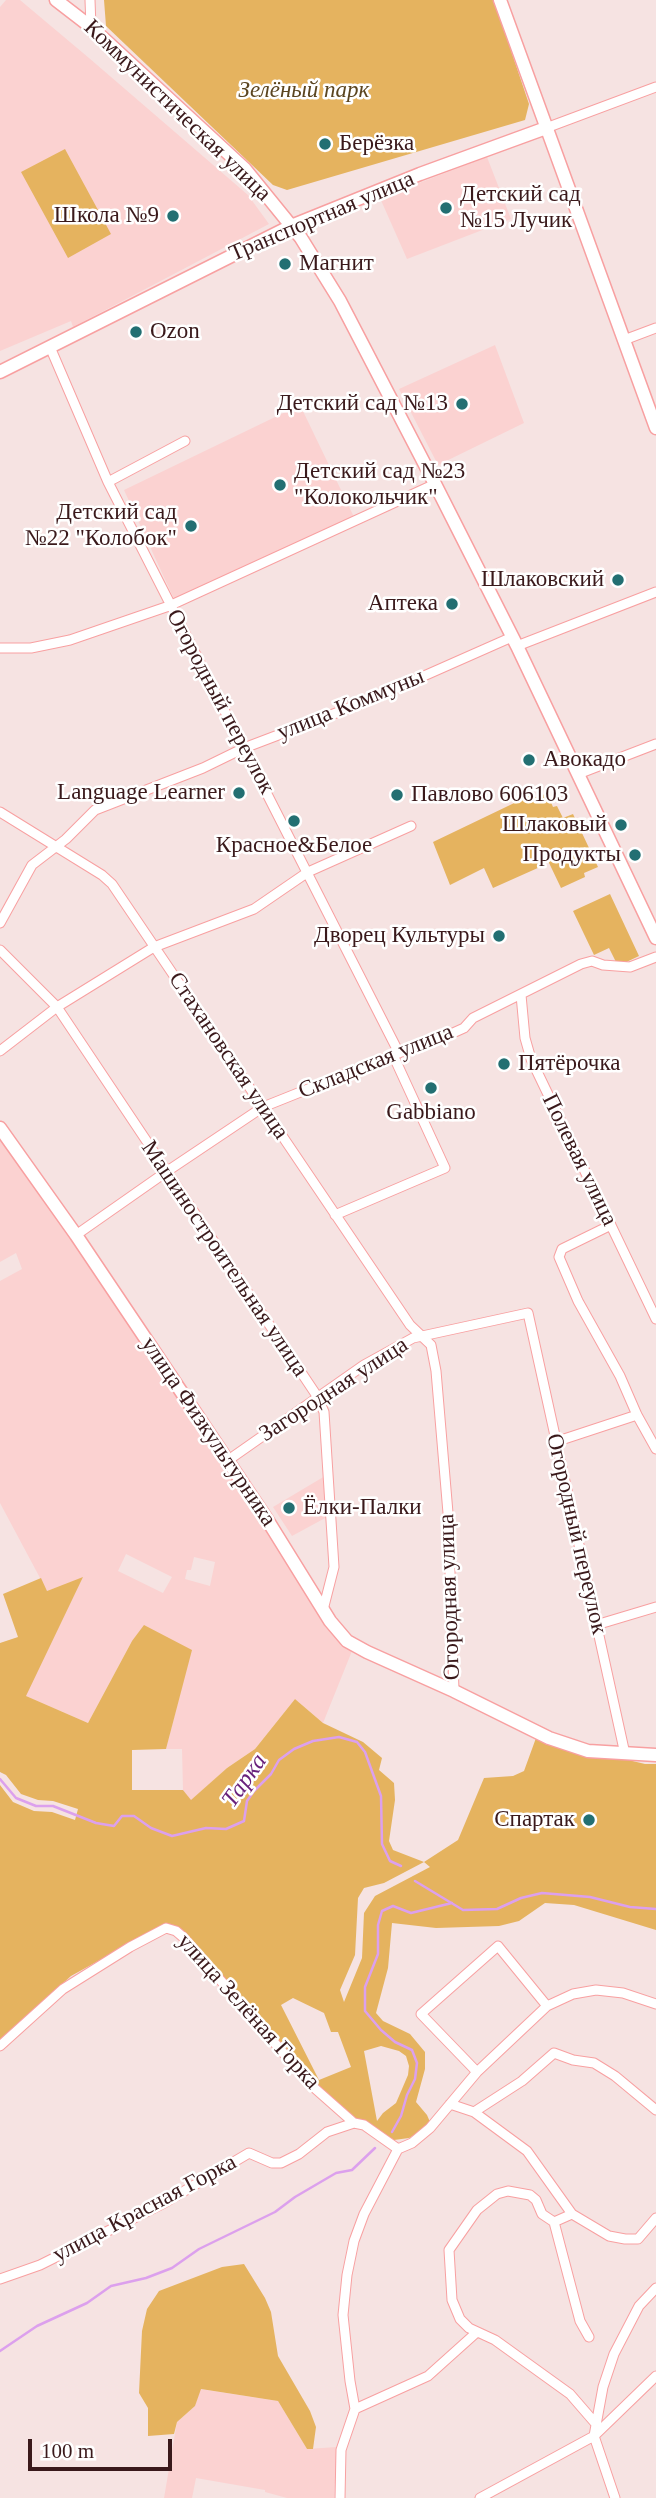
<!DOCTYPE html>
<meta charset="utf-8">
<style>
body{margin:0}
#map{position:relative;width:656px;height:2498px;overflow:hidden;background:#f6e3e2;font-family:"Times New Roman",serif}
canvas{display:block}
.scale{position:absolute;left:28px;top:2439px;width:144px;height:32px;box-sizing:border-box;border:4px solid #3a191b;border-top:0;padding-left:9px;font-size:21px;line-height:24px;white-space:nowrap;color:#3a191b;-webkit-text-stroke:5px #fff;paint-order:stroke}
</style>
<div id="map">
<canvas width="656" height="2498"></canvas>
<div class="scale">100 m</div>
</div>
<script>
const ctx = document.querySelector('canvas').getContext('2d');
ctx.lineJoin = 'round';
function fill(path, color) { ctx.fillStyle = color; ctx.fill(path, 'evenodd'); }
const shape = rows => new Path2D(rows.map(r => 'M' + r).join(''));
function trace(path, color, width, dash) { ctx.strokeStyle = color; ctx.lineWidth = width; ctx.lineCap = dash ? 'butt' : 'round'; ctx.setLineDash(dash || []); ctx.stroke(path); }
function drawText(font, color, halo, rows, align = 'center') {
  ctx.font = font + ' "Times New Roman",serif'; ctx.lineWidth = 5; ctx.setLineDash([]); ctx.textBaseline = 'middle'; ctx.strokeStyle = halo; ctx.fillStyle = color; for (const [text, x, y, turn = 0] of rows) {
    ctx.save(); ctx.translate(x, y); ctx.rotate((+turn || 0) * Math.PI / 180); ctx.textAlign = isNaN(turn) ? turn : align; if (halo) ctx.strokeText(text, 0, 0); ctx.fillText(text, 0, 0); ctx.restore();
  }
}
fill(shape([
 [6,0,20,0,89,58,248,195,269,224,73,327,71,321,0,351,0,7],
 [487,157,511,219,407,259,380,198],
 [495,345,524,423,438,465,399,389],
 [300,405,354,517,174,599,124,490],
 [0,1136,174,1390,264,1525,304,1591,336,1637,352,1651,323,1723,295,1699,255,1749,227,1768,191,1801,183,1790,182,1749,166,1749,191,1650,132,1641,88,1723,25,1696,82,1578,47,1591,0,1503,0,1281,22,1269,16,1253,0,1262],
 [126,1554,172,1577,163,1593,118,1571],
 [194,1557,215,1562,210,1586,185,1579,187,1570,191,1570],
 [325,1476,327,1517,292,1536,273,1507],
 [200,2389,278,2401,307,2449,337,2447,334,2498,287,2498,265,2492,265,2490,196,2478,192,2498,164,2498,177,2422,195,2406]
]), '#fbd2d1');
fill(shape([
 [104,0,494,0,529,104,525,120,287,190,273,185,106,26],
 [65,149,111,234,68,258,21,172],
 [547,793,553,807,557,806,563,818,573,814,598,867,584,873,585,877,561,888,540,844,532,847,540,867,493,888,484,868,450,885,433,842,533,794,536,798],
 [610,894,639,956,618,966,609,948,594,955,573,911],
 [83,1577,26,1696,88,1723,132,1641,144,1625,192,1650,166,1749,132,1750,132,1790,183,1790,191,1800,227,1768,255,1749,295,1699,323,1723,363,1742,382,1758,379,1770,394,1783,395,1800,389,1841,393,1850,424,1862,458,1840,484,1778,513,1776,524,1771,536,1738,645,1764,656,1764,656,1930,574,1905,545,1903,519,1921,499,1926,436,1928,392,1923,388,1968,376,2013,383,2021,410,2034,425,2052,425,2069,416,2102,427,2115,430,2122,418,2133,409,2138,394,2140,367,2123,355,2120,315,2084,177,1927,165,1924,71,1976,0,2040,0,1785,13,1802,34,1811,52,1812,75,1820,78,1809,53,1801,38,1800,21,1794,6,1775,0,1772,0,1643,18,1637,3,1594,41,1578,47,1591],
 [424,1862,430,1867,375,1896,364,1913,362,1958,344,2002,340,1990,355,1955,358,1898,364,1888,384,1883],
 [293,1998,324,2013,331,2032,338,2032,351,2067,319,2080,281,2005],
 [381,2046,399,2051,406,2056,409,2066,408,2075,396,2103,383,2113,377,2121,364,2051],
 [244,2264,265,2298,271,2312,278,2356,310,2411,316,2427,313,2449,307,2449,278,2401,201,2389,195,2406,177,2422,174,2434,148,2436,148,2408,139,2393,142,2331,147,2309,159,2291,222,2267]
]), '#e5b35f');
trace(shape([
 [0,1779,16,1798,36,1806,53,1806,96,1823,114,1826,122,1816,134,1816,151,1828,172,1836,206,1828,226,1829,244,1821,247,1801,254,1791,271,1774,279,1760,294,1749,313,1741,339,1737,357,1742,365,1752,381,1796,382,1844,390,1861,401,1866],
 [415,1881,463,1910,497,1909,521,1898,542,1893,590,1897,630,1907,656,1909],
 [392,2132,401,2116,407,2095,415,2079,417,2063,412,2050,395,2042,381,2030,365,2011,365,1987,378,1954,378,1925,382,1911,393,1906,411,1913,452,1903],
 [0,2351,37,2326,87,2303,111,2286,146,2278,172,2268,199,2249,275,2212,295,2197,336,2173,352,2170,375,2148]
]), '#dca0ed', 2.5);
const street = shape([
 [90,0,91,27],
 [546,128,656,87],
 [624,340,656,328],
 [50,347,108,482,399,1053],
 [108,482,185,441],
 [517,646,656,592],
 [0,648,31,648,70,640,169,606,435,484],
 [578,774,656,744],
 [0,812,102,875,112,884,410,1325,431,1345,436,1371,448,1513,454,1691],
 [0,923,32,865,66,839,95,810,203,768,244,748,365,702,512,637],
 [0,950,57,1007,317,1396,324,1412,334,1567,323,1610],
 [521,995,525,1038,531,1059,656,1319],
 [0,1051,57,1007,154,947,254,909,308,872,411,826],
 [335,1215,445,1168,393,1055],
 [611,1225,562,1249,559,1257,578,1301,620,1376,637,1415,656,1449],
 [76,1235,166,1172,263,1107,393,1055,444,1037,464,1028,473,1018,581,964,592,961,603,965,630,967,656,957],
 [555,1442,637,1415],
 [227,1461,364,1365,413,1338,528,1313,625,1754],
 [596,1625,656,1607],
 [0,2046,63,1989,130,1947,166,1928,176,1931,183,1937,311,2085,354,2123],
 [477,2072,421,2014,498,1946,547,2006],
 [450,2104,474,2112,527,2151,572,2214,609,2236,625,2239,638,2239,656,2218],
 [474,2112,522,2081,554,2053,573,2060,594,2063,615,2076,656,2110],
 [398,2149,412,2143,430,2128,477,2072,547,2006,573,1994,596,1990,623,1993,656,2004],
 [572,2214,554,2222,580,2321,589,2337],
 [554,2222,542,2214,536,2200,530,2195,508,2191,497,2194,477,2210,449,2250,452,2300,460,2319,469,2328,495,2340,570,2394,596,2424],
 [0,2279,40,2265,164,2203,249,2153,272,2163,281,2163,299,2154,327,2132,354,2123,364,2125,398,2149],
 [355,2409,428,2376,477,2332],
 [340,2498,341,2450,355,2409,350,2381,343,2315,347,2275,354,2241,364,2214,398,2149],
 [480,2498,594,2436,603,2387,614,2354,639,2306,656,2288],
 [615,2498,594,2436,656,2376]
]);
const secondary = shape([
 [56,0,91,27,245,169,301,238,340,301,435,484,517,646,656,938],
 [500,0,656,428],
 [0,372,291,226,420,174,546,128],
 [0,1128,76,1235,268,1521,330,1621,347,1641,367,1652,454,1691,549,1738,588,1751,656,1755]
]);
trace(street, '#f8a0a1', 11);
trace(secondary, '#f8a0a1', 15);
trace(street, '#fff', 9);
trace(secondary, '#fff', 12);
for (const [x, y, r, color] of [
 [325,144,7,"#236f72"],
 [446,208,7,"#236f72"],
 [173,216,7,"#236f72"],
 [285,264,7,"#236f72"],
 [136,332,7,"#236f72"],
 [462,404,7,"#236f72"],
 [280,485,7,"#236f72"],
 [191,526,7,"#236f72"],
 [618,580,7,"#236f72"],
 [452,604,7,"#236f72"],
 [529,760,7,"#236f72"],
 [239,793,7,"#236f72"],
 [397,795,7,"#236f72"],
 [294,821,7,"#236f72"],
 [621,825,7,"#236f72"],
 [635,855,7,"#236f72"],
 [499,936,7,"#236f72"],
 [504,1064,7,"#236f72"],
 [431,1088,7,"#236f72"],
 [289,1508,7,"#236f72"],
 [589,1820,7,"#236f72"]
]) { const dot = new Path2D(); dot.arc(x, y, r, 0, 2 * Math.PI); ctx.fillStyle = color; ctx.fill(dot); trace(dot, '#fff', 2.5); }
drawText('italic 23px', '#5b4520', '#fff', [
 ["Зелёный парк",304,91]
]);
drawText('23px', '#3a191b', '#fff', [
 ["Коммунистическая улица",177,111,44],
 ["Транспортная улица",322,217,-23],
 ["Огородный переулок",220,702,62],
 ["улица Коммуны",351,705,-22],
 ["Стахановская улица",228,1056,56],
 ["Складская улица",376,1062,-22],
 ["Полевая улица",579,1160,64],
 ["Машиностроительная улица",224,1259,56],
 ["Загородная улица",334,1390,-33],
 ["улица Физкультурника",208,1432,56],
 ["Огородный переулок",576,1534,77],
 ["Огородная улица",450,1597,-92],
 ["улица Зелёная Горка",248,2012,48],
 ["улица Красная Горка",145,2209,-28]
]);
drawText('23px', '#3a191b', '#fff', [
 ["Берёзка",339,144,"left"],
 ["Детский сад",460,195,"left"],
 ["№15 Лучик",460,221,"left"],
 ["Школа №9",159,216],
 ["Магнит",299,264,"left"],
 ["Ozon",150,332,"left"],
 ["Детский сад №13",448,404],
 ["Детский сад №23",294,472,"left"],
 ["\"Колокольчик\"",294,498,"left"],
 ["Детский сад",177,513],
 ["№22 \"Колобок\"",177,539],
 ["Шлаковский",604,580],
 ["Аптека",438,604],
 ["Авокадо",543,760,"left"],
 ["Language Learner",225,793],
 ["Павлово 606103",411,795,"left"],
 ["Шлаковый",607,825],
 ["Красное&Белое",294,846,"center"],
 ["Продукты",621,855],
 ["Дворец Культуры",485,936],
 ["Пятёрочка",518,1064,"left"],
 ["Gabbiano",431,1113,"center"],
 ["Ёлки-Палки",303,1508,"left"],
 ["Спартак",575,1820]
], 'right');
drawText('italic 24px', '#69217b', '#fff', [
 ["Тарка",245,1781,-55]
]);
</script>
